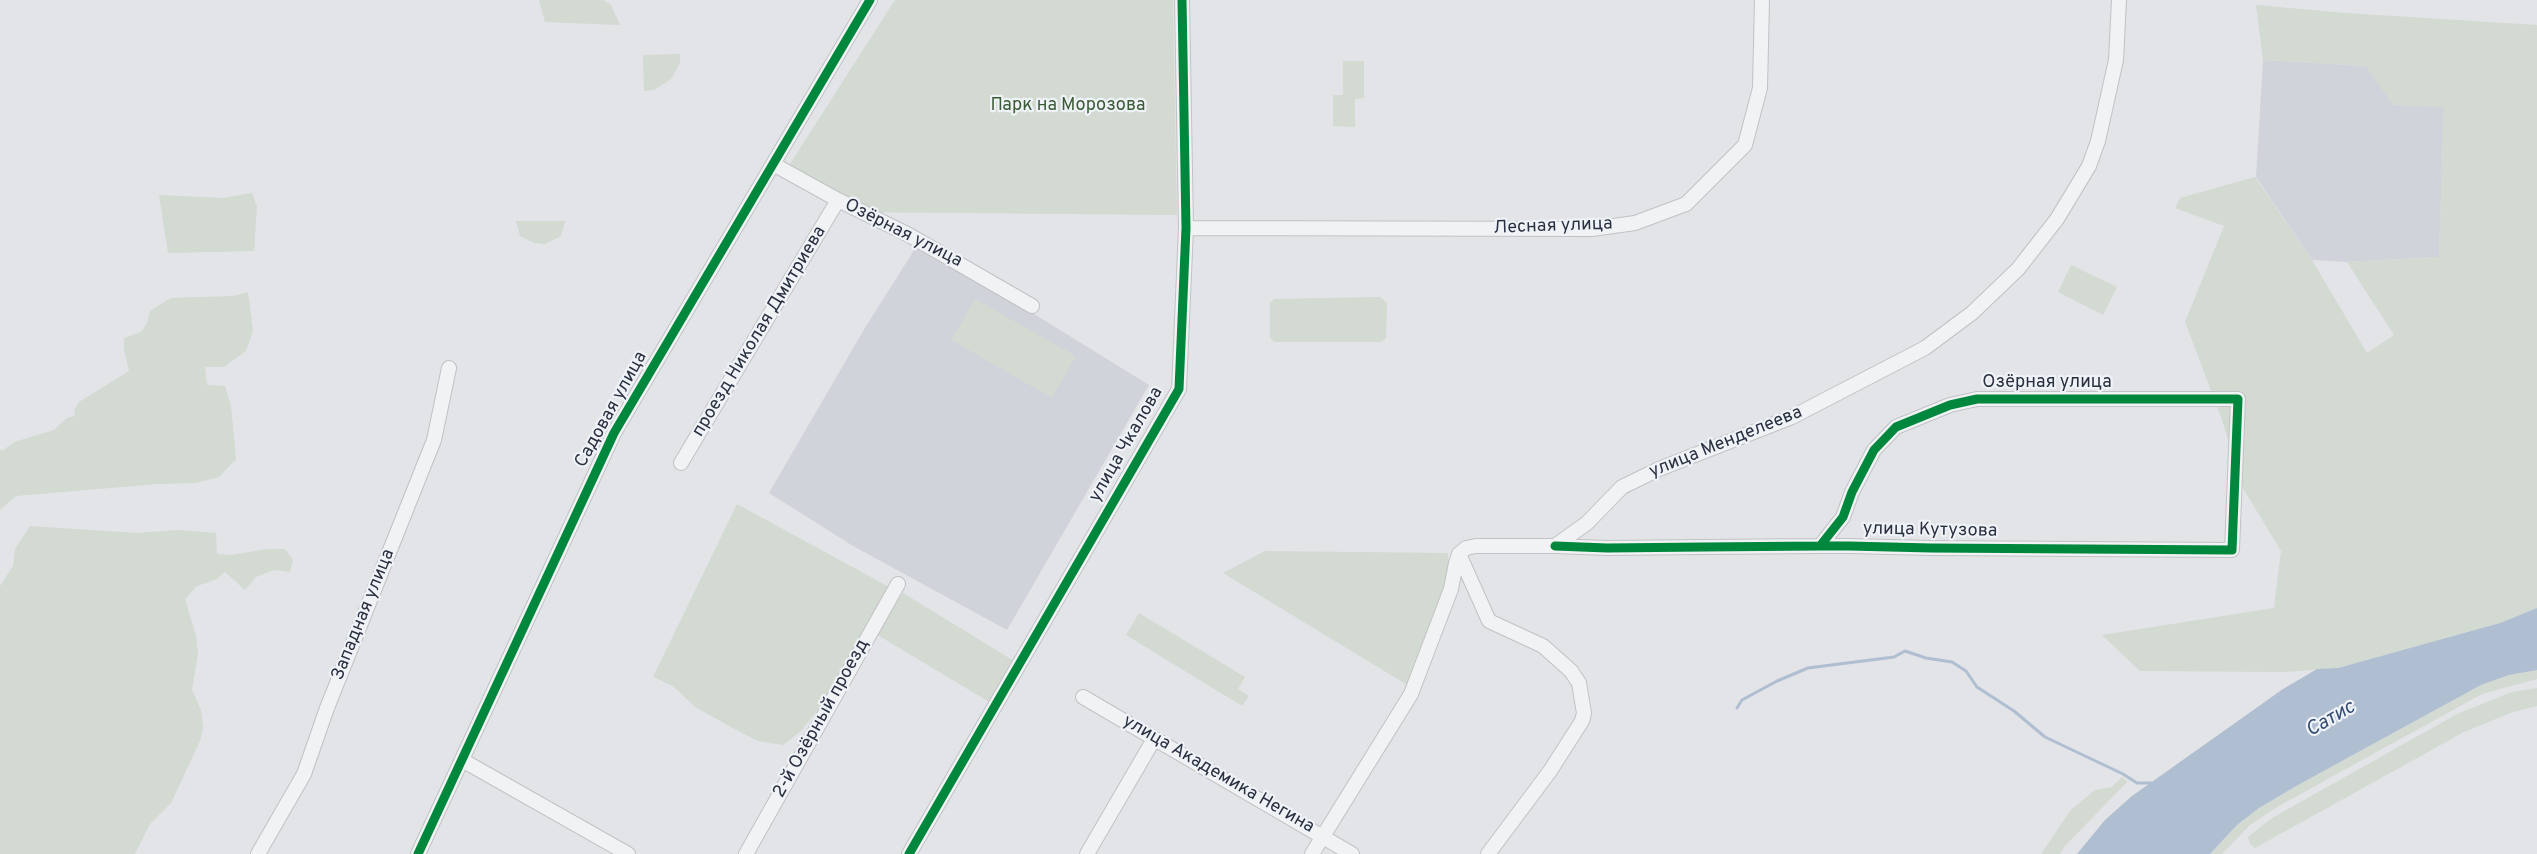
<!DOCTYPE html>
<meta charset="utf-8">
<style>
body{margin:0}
canvas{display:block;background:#e2e4e7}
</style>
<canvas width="2537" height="854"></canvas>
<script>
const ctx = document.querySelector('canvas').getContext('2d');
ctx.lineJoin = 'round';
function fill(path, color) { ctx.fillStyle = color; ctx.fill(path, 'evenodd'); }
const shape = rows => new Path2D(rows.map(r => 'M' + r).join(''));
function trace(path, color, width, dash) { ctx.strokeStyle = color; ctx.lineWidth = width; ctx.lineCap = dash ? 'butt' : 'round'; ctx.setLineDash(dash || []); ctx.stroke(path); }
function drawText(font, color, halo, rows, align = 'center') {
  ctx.font = font + ' Overpass,sans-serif'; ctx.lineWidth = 4.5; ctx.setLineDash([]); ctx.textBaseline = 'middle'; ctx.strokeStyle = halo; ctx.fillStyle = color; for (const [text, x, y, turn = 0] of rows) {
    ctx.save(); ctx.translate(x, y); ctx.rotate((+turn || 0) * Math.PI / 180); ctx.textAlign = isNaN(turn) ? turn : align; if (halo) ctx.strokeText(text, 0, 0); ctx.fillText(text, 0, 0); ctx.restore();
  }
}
fill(shape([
 [2263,60,2367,66,2393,105,2444,106,2439,257,2347,262,2312,260,2256,177],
 [916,247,984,283,1149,385,1007,630,853,546,769,493,863,331]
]), '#d0d3da');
fill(shape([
 [539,0,603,0,611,5,620,25,545,22],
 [895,0,1173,0,1177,215,852,212,788,167],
 [2256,5,2346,13,2537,25,2537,608,2500,623,2338,668,2285,672,2140,671,2102,635,2274,608,2281,551,2244,490,2221,417,2185,322,2224,226,2175,208,2180,198,2255,177,2312,260,2367,353,2394,335,2347,262,2439,257,2444,107,2393,105,2366,66,2263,60],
 [680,54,680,63,671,79,654,90,644,91,643,55],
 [1343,61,1364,61,1364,98,1355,99,1355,127,1333,126,1333,95,1343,95],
 [252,193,257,207,254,251,168,253,159,195,223,198],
 [516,221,565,221,561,236,545,244,534,243,520,236],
 [2071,265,2117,287,2103,315,2058,292],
 [248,292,253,331,246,351,224,367,205,367,207,385,225,386,231,406,236,459,219,477,196,483,158,484,16,496,0,510,0,449,2,451,14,442,54,430,67,418,75,416,74,410,79,402,129,371,124,349,124,338,141,332,147,323,150,311,171,298,233,296],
 [1380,297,1387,303,1386,338,1381,342,1274,342,1270,337,1270,303,1274,299],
 [975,299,1076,356,1052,398,951,340],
 [737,504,891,588,826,699,801,731,783,745,758,741,731,727,695,707,673,686,653,677],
 [30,526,137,533,178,530,216,533,217,554,231,555,268,549,285,549,293,560,290,572,274,570,256,577,245,590,225,572,217,579,197,586,185,599,196,636,198,654,192,690,201,710,203,728,200,741,171,803,150,824,135,854,0,854,0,586,13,566,15,549],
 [1265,551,1448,553,1449,590,1409,686,1223,573],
 [903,593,1014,661,991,703,876,634],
 [1139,613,1245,677,1238,689,1249,696,1242,706,1126,635],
 [2537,670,2537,679,2482,694,2277,807,2250,825,2222,854,2210,854,2237,825,2259,808,2298,785,2481,685,2509,675],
 [2537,688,2537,706,2513,712,2464,732,2255,848,2250,844,2248,837,2272,818,2457,714,2512,692],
 [2122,777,2127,782,2065,846,2060,854,2041,854,2070,811,2095,790,2112,787]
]), '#d2dad2');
fill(shape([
 [2537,608,2537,670,2509,675,2481,685,2298,785,2259,808,2237,825,2210,854,2077,854,2105,820,2132,796,2283,689,2317,669,2338,668,2500,623]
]), '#b0bed1');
trace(shape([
 [1737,708,1742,700,1777,681,1808,668,1894,657,1905,651,1926,658,1952,662,1966,671,1977,687,2014,711,2045,737,2123,774,2137,783,2152,783]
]), '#b0bed1', 3);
const minor = shape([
 [773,164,838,200,909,235,1032,306],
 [1186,228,1592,229,1635,223,1686,204,1745,145,1760,88,1762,0],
 [681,463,838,200],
 [1555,546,1607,548,1704,547,1820,546,1849,546,1931,548,2232,550,2238,399,1977,399,1950,405,1896,427,1874,450,1852,492,1843,517,1820,546],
 [1459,554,1489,621,1543,646,1571,671,1579,683,1584,713,1582,721,1550,771,1488,854],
 [1083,697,1352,854],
 [462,760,628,854],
 [258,854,304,774,327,708,434,440,449,368],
 [418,854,614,433,870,0],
 [746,854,898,584],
 [909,854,1179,389,1186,228,1182,0],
 [1087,854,1154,739],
 [1312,854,1411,694,1451,589,1456,563,1459,554,1466,548,1476,546,1555,546,1587,523,1622,487,1659,469,1792,417,1925,348,1972,313,2018,269,2057,219,2089,166,2098,141,2116,60,2119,0]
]);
trace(minor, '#c0c2c5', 16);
trace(minor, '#f1f2f3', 14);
trace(shape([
 [1555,546,1607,548,1704,547,1820,546,1849,546,1931,548,2232,550,2238,399,1977,399,1950,405,1896,427,1874,450,1852,492,1843,517,1820,546],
 [418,854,614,433,870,0],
 [909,854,1179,389,1186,228,1182,0]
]), '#00873e', 9);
drawText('18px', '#3b5b36', '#eff2f6', [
 ["Парк на Морозова",1068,106]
]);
drawText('18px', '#293040', '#eff2f6', [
 ["Лесная улица",1553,227,-2],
 ["Озёрная улица",903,234,27],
 ["проезд Николая Дмитриева",760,332,-59],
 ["Озёрная улица",2047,383],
 ["Садовая улица",612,410,-61],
 ["улица Менделеева",1726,443,-22],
 ["улица Чкалова",1127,445,-60],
 ["улица Кутузова",1930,531,1],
 ["Западная улица",364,615,-68],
 ["2-й Озёрный проезд",822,719,-61],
 ["улица Академика Негина",1218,775,30]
]);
drawText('italic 20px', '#334c73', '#eff2f6', [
 ["Сатис",2331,720,-30]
]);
</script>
